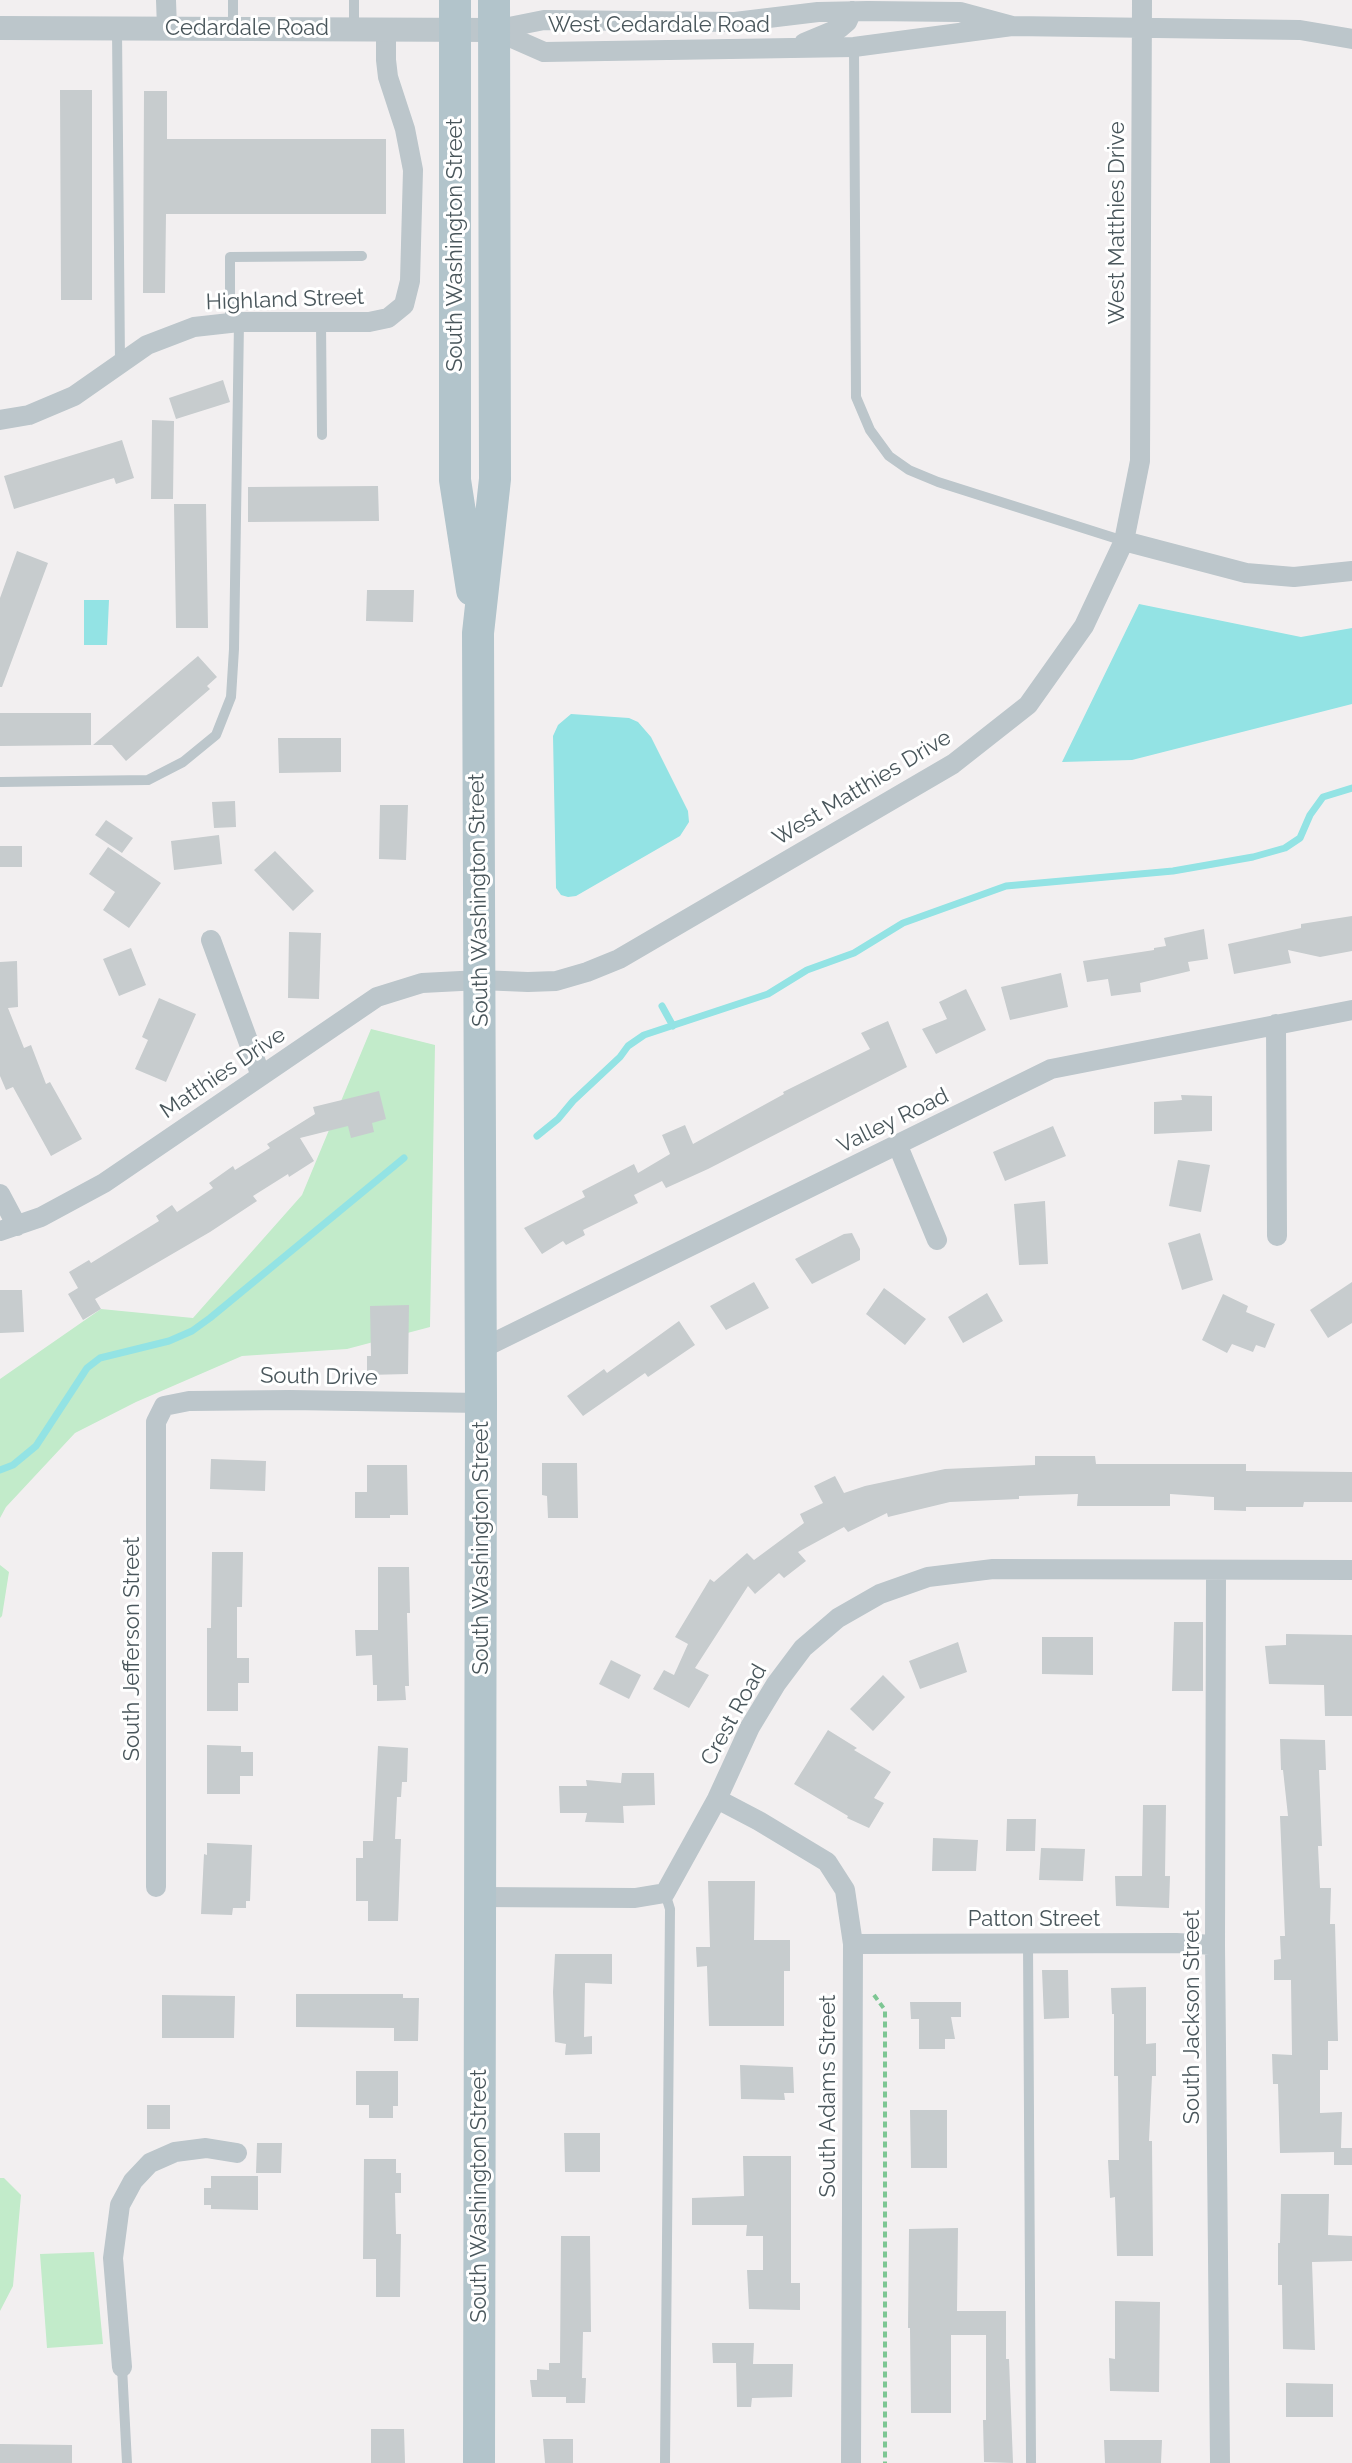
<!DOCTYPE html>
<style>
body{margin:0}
canvas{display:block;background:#f2eff0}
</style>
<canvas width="1352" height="2463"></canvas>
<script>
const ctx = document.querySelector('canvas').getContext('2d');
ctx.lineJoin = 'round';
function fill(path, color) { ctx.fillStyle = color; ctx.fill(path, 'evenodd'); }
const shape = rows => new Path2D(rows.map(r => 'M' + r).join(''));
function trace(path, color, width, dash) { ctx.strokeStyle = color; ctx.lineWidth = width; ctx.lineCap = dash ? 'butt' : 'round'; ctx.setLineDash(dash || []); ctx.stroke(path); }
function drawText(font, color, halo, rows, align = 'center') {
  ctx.font = font + ' Raleway,sans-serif'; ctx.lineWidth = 6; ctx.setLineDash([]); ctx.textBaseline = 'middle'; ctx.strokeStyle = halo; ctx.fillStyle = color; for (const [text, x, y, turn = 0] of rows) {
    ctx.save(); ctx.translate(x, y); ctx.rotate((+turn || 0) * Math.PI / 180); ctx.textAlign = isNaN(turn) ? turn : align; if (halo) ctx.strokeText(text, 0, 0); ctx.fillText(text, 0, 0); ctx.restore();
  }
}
fill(shape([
 [371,1029,435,1045,430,1327,347,1349,242,1356,136,1402,75,1433,6,1507,0,1518,0,1379,101,1309,193,1318,302,1195],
 [0,1565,9,1572,2,1616,0,1618],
 [0,2178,4,2178,21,2195,13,2286,0,2311],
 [94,2252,103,2344,47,2348,40,2254]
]), '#c2ebca');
fill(shape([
 [84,600,109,600,107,645,84,645],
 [1139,604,1301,637,1352,628,1352,704,1132,760,1062,762],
 [571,714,629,718,638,722,651,737,688,811,689,822,680,836,576,896,568,897,561,895,556,888,553,736,558,725]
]), '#93e3e4');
trace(shape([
 [662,1006,673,1026],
 [537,1136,558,1119,573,1101,620,1057,628,1046,644,1035,768,994,807,970,854,953,903,923,1006,886,1173,871,1253,857,1285,848,1300,838,1310,815,1323,797,1352,788],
 [0,1470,13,1465,36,1446,87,1368,100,1358,169,1341,192,1331,210,1318,404,1158]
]), '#93e3e4', 7);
fill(shape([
 [60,90,92,90,92,300,61,300],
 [144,91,167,91,167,139,386,139,386,214,166,214,165,293,143,293],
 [223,380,230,402,176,419,169,398],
 [152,420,174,421,173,499,151,499],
 [122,440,134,478,116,484,114,478,14,509,4,476],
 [378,486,379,521,248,522,248,487],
 [174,504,206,504,208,628,176,628],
 [17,551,48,563,2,687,0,687,0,598],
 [367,590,414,590,413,622,366,621],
 [198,656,217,677,207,686,210,689,126,761,112,745,93,745],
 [0,713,91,713,91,745,0,746],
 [278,738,341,738,341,772,279,773],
 [235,801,236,827,214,828,212,802],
 [380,805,408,805,406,860,379,859],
 [106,820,133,838,122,853,95,835],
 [219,835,222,864,174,870,171,841],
 [0,846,22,846,22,867,0,867],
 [108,847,161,883,129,928,103,910,115,892,89,874],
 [275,851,314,891,293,911,254,870],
 [1352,916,1352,951,1320,957,1288,950,1291,963,1234,974,1228,944,1301,928,1301,924],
 [1204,929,1208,959,1188,962,1190,971,1140,983,1141,992,1111,996,1108,979,1087,982,1083,961,1154,950,1154,948,1166,946,1164,938],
 [289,932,321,933,319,999,288,998],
 [131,948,146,985,119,996,103,959],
 [17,961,18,1007,8,1008,24,1048,31,1045,46,1084,50,1082,82,1139,51,1156,13,1087,6,1090,0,1076,0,962],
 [1061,973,1068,1007,1010,1020,1001,987],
 [966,989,986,1030,936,1054,922,1029,947,1019,939,1002],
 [159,998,196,1014,166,1082,135,1069,148,1040,142,1037],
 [888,1021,907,1067,708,1169,666,1188,662,1181,634,1195,638,1203,583,1230,585,1235,566,1245,563,1241,542,1254,524,1228,585,1197,582,1191,634,1164,638,1173,670,1154,662,1135,685,1125,693,1144,784,1094,783,1092,870,1049,861,1033],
 [379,1091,386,1119,372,1123,374,1132,351,1138,348,1126,300,1138,314,1161,289,1177,288,1174,253,1196,257,1201,210,1232,95,1299,101,1309,83,1320,68,1294,78,1288,69,1272,89,1260,91,1263,159,1221,156,1216,172,1205,177,1212,213,1188,209,1183,233,1166,235,1170,270,1148,267,1144,315,1114,313,1107],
 [1181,1095,1212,1096,1212,1131,1154,1134,1154,1102,1182,1100],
 [1053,1126,1066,1156,1005,1181,993,1152],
 [1178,1160,1210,1165,1201,1212,1169,1206],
 [1045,1201,1048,1264,1019,1265,1014,1204],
 [852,1233,860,1249,860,1260,812,1284,795,1259,844,1234],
 [1200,1233,1213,1280,1182,1290,1168,1243],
 [754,1282,769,1308,726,1330,710,1306],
 [1352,1282,1352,1323,1328,1338,1310,1310],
 [884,1288,926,1319,905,1345,866,1314],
 [0,1290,22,1290,24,1332,0,1333],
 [987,1293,1003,1321,963,1343,948,1317],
 [1223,1294,1248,1306,1246,1312,1275,1324,1265,1348,1256,1345,1253,1352,1232,1344,1227,1353,1202,1340],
 [409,1305,408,1374,367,1375,367,1356,371,1356,370,1306],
 [679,1321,695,1345,648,1377,645,1373,583,1416,567,1396,604,1369,607,1373],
 [1035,1456,1095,1456,1096,1464,1246,1464,1246,1471,1352,1472,1352,1502,1304,1502,1303,1507,1246,1507,1246,1511,1214,1510,1214,1497,1170,1494,1170,1506,1077,1506,1078,1494,1019,1496,1019,1499,950,1502,888,1517,887,1513,848,1532,844,1527,798,1552,806,1561,784,1578,779,1573,755,1594,748,1586,695,1668,709,1675,689,1708,653,1689,664,1670,674,1675,688,1644,675,1637,710,1579,714,1582,747,1553,754,1560,804,1523,800,1514,823,1503,814,1486,835,1476,844,1493,865,1486,945,1469,1035,1465],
 [211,1459,266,1461,265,1491,210,1489],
 [542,1463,577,1463,578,1518,548,1518,547,1496,542,1495],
 [367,1465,407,1465,408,1515,390,1515,390,1518,355,1518,355,1492,367,1492],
 [212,1552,243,1552,242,1607,237,1607,237,1658,249,1658,249,1683,238,1683,238,1711,207,1711,207,1628,211,1628],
 [378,1567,409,1567,410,1613,407,1613,409,1686,405,1686,406,1700,377,1701,377,1685,373,1685,372,1655,356,1656,355,1630,378,1630],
 [1174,1622,1203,1622,1203,1691,1172,1691],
 [1286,1634,1352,1635,1352,1716,1325,1716,1324,1685,1269,1684,1265,1646,1286,1645],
 [1042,1637,1093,1637,1093,1675,1042,1674],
 [958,1642,967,1672,920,1689,909,1661],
 [611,1660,641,1675,629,1699,599,1684],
 [883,1675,905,1697,873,1731,850,1709],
 [828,1730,857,1748,854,1750,891,1772,874,1798,884,1803,869,1828,847,1818,848,1816,794,1784],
 [1280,1739,1325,1740,1326,1770,1319,1770,1322,1846,1318,1846,1320,1888,1331,1888,1330,1924,1335,1924,1338,2041,1328,2041,1328,2070,1320,2070,1320,2113,1342,2112,1341,2148,1352,2148,1352,2165,1334,2165,1334,2152,1280,2153,1278,2084,1273,2084,1272,2054,1292,2055,1291,1980,1274,1980,1274,1960,1281,1959,1280,1936,1285,1936,1280,1816,1288,1816,1283,1770,1281,1770],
 [207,1745,241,1746,241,1752,253,1752,253,1776,240,1776,240,1794,207,1794],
 [378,1746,408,1748,407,1782,402,1782,401,1797,397,1797,395,1839,401,1839,398,1921,368,1921,368,1901,356,1901,356,1858,363,1858,363,1841,373,1841],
 [622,1773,654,1773,655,1805,623,1806,624,1823,585,1822,587,1813,560,1813,559,1786,587,1786,586,1780,621,1783],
 [1143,1805,1166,1805,1165,1876,1170,1876,1169,1908,1116,1906,1115,1876,1142,1876],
 [1007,1819,1036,1819,1035,1851,1006,1851],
 [933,1838,978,1840,976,1871,932,1871],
 [207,1843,252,1845,250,1901,246,1901,246,1908,233,1908,232,1915,201,1914,204,1854,207,1855],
 [1041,1848,1085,1849,1083,1881,1039,1880],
 [708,1881,755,1881,754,1940,790,1940,790,1971,784,1971,784,2026,709,2026,707,1966,697,1967,696,1947,710,1947],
 [555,1954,612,1954,612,1984,585,1983,584,2037,592,2036,592,2054,565,2055,566,2044,555,2042,553,1992],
 [1042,1970,1068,1970,1069,2018,1044,2019],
 [1146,1987,1146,2044,1156,2043,1156,2076,1152,2076,1149,2141,1152,2141,1153,2256,1117,2256,1115,2197,1110,2198,1108,2160,1119,2160,1118,2076,1114,2076,1114,2014,1112,2014,1111,1988],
 [296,1994,403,1994,403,1998,419,1998,418,2041,394,2041,394,2028,296,2027],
 [162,1995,235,1996,234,2038,162,2038],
 [910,2002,961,2002,961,2017,951,2017,955,2039,945,2039,945,2049,919,2049,919,2019,911,2019],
 [740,2065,793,2067,794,2093,784,2093,785,2100,741,2099],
 [356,2071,398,2071,398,2106,393,2106,393,2118,369,2118,369,2105,356,2105],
 [147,2105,170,2105,170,2129,147,2129],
 [910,2110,947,2110,947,2168,911,2168],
 [564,2133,600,2133,600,2172,565,2172],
 [257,2143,282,2143,281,2173,256,2173],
 [743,2156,791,2156,791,2283,800,2283,800,2310,749,2309,747,2270,763,2270,763,2236,746,2236,747,2225,692,2225,692,2198,744,2196],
 [364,2159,396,2159,396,2173,401,2173,401,2193,395,2193,396,2234,401,2234,400,2297,376,2297,376,2259,363,2259],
 [211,2176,258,2176,258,2210,211,2209,211,2205,204,2205,204,2188,211,2188],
 [1281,2194,1329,2194,1328,2235,1352,2236,1352,2261,1312,2262,1315,2350,1283,2349,1282,2285,1278,2285,1278,2243,1280,2243],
 [958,2228,957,2311,1006,2311,1006,2359,1009,2359,1013,2463,984,2462,983,2420,986,2420,986,2335,951,2335,951,2413,911,2413,910,2328,908,2328,909,2229],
 [561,2236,590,2236,591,2332,583,2332,582,2378,586,2378,585,2403,566,2403,566,2397,532,2397,530,2380,537,2380,537,2369,549,2370,549,2363,560,2363],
 [1115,2301,1160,2302,1159,2392,1110,2391,1109,2358,1115,2359],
 [712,2343,754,2343,753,2364,793,2364,792,2397,752,2398,751,2407,737,2407,736,2363,713,2363],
 [1286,2383,1333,2384,1333,2417,1286,2417],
 [371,2429,404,2429,405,2463,371,2463],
 [543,2439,573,2439,573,2463,545,2463],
 [1104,2440,1162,2440,1161,2463,1105,2463],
 [0,2444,72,2445,72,2463,0,2463]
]), '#c7ccce');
trace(shape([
 [874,1995,885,2010,885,2463]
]), '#7dc693', 4, [6, 4]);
trace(shape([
 [233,0,233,28],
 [354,28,354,0],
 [117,29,120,363],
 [854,47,856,397,870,430,889,456,909,470,938,482,1124,541],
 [321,321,322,435],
 [230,322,230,257,362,256],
 [0,782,148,780,183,762,216,735,231,697,234,649,239,322],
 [665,1893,670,1909,665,2463],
 [1028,1943,1031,2463],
 [122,2367,127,2463]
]), '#bcc6cb', 10);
trace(shape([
 [166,0,167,28],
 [868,11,960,12,1012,26,854,47,544,52,494,30,544,20,735,22,818,12,868,11],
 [1012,26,1300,30,1352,39],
 [804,43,840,28,847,22,852,11],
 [0,420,29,415,74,396,147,345,194,327,239,322,369,322,388,318,404,305,410,281,413,170,405,129,388,77,386,60,386,28],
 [1124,541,1246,573,1294,577,1352,571],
 [211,940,261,1076],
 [1276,1024,1277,1236],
 [898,1146,937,1240],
 [0,1194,17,1226],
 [0,1231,41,1217,104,1183,377,997,422,983,480,980,528,982,556,981,587,972,619,959,953,764,1028,705,1084,626,1124,541,1140,461,1142,0],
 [481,1349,1051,1069,1352,1010],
 [1216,1571,1215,1945,1220,2463],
 [717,1799,759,1821,827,1862,845,1890,853,1944,851,2463],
 [156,1887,156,1422,164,1406,189,1401,290,1400,481,1403],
 [479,1897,635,1898,665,1893,717,1799,750,1727,776,1684,803,1648,838,1618,880,1594,928,1577,993,1569,1352,1570],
 [853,1944,1176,1943,1215,1945],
 [122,2367,113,2258,120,2205,133,2181,150,2163,175,2152,206,2148,237,2153]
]), '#bcc6cb', 20);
trace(shape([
 [0,28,494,30]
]), '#bcc6cb', 24);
trace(shape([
 [455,0,455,480,472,590],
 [479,2463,481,1403,478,633,495,479,494,0]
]), '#b2c4cb', 32);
drawText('22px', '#49565b', '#fff', [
 ["West Cedardale Road",659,25],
 ["Cedardale Road",247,28],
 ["West Matthies Drive",1117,223,-90],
 ["South Washington Street",455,245,-90],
 ["Highland Street",285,300,-2],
 ["West Matthies Drive",862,788,-31],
 ["South Washington Street",479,900,-91],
 ["Matthies Drive",223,1073,-34],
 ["Valley Road",893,1121,-26],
 ["South Drive",319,1377,1],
 ["South Washington Street",481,1548,-90],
 ["South Jefferson Street",132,1649,-90],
 ["Crest Road",734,1715,-61],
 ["Patton Street",1034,1919],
 ["South Jackson Street",1192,2017,-90],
 ["South Adams Street",828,2096,-90],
 ["South Washington Street",479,2196,-90]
]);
</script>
